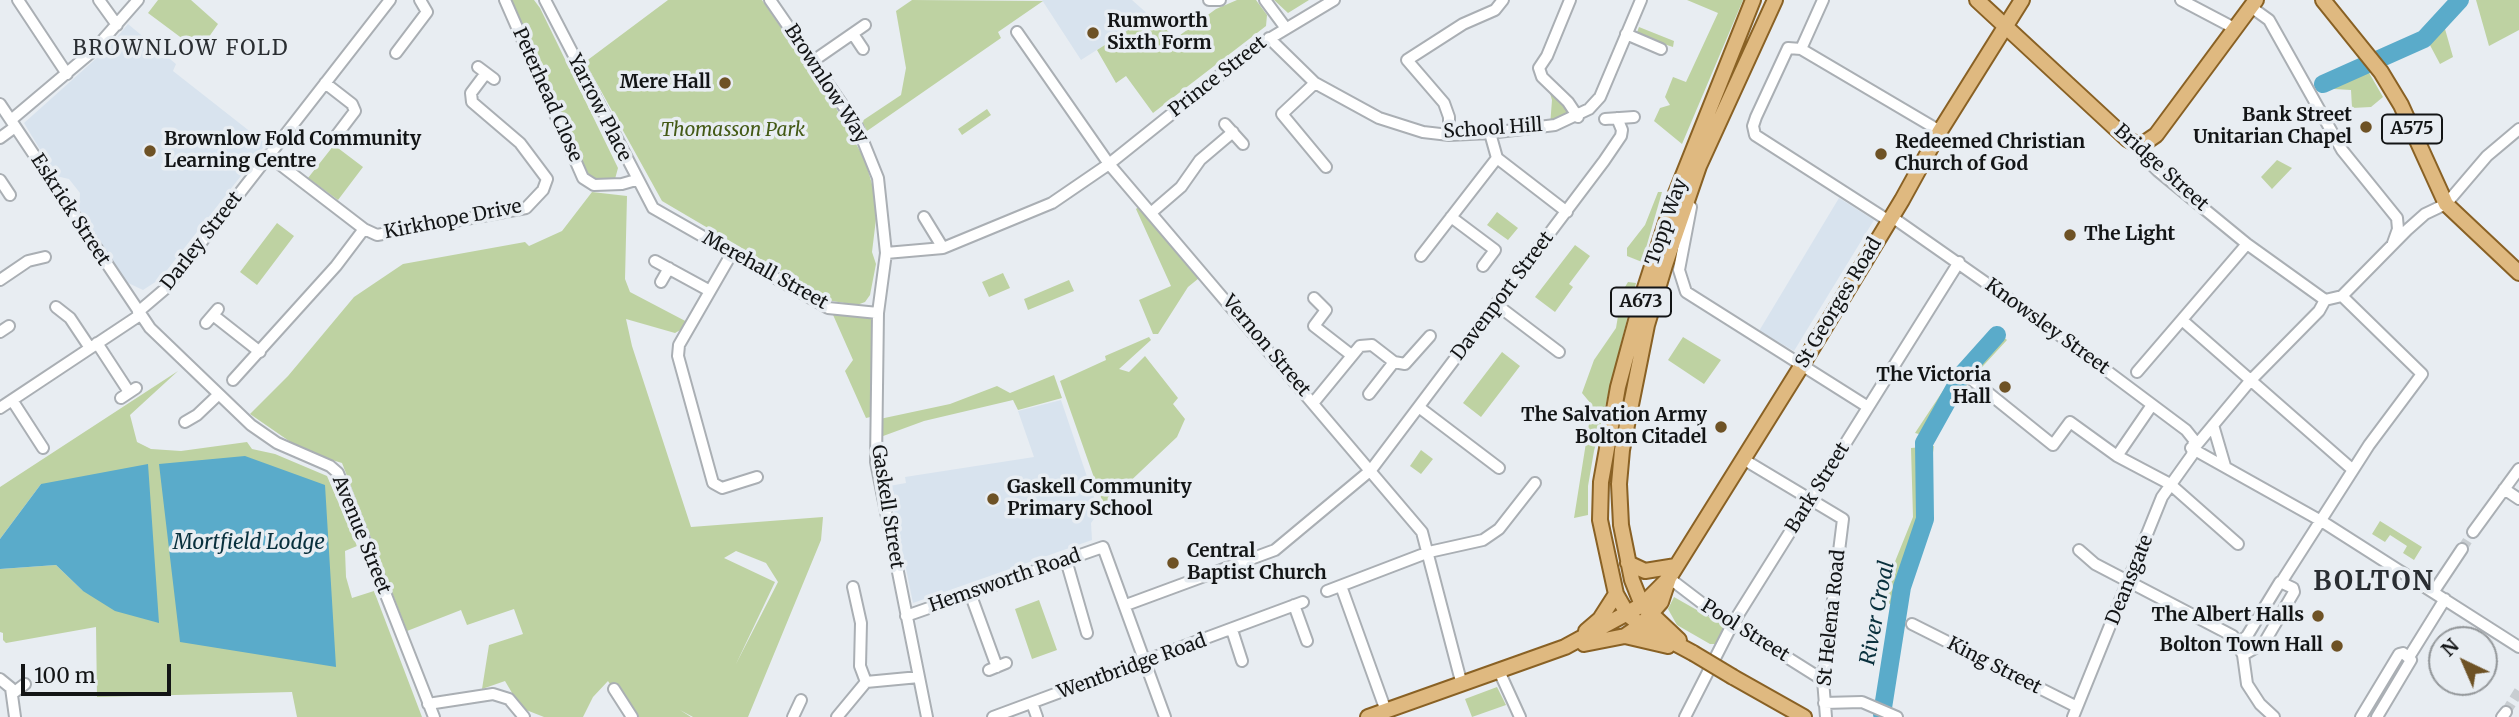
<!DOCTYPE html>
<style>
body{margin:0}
#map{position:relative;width:2519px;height:717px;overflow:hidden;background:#e8edf2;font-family:Merriweather,serif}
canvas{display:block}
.north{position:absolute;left:2428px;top:626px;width:70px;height:70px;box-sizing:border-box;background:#e8edf2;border:2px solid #93979a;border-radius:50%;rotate:316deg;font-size:19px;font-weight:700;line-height:28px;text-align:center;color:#131516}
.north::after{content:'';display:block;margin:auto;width:24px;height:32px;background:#6e5225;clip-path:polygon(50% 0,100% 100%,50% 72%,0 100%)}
.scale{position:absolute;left:21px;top:664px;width:150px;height:32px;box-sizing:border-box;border:4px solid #131516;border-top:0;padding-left:9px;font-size:21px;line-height:24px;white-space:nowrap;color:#131516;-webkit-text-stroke:5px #e8edf2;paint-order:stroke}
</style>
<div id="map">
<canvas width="2519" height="717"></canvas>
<div class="north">N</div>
<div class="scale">100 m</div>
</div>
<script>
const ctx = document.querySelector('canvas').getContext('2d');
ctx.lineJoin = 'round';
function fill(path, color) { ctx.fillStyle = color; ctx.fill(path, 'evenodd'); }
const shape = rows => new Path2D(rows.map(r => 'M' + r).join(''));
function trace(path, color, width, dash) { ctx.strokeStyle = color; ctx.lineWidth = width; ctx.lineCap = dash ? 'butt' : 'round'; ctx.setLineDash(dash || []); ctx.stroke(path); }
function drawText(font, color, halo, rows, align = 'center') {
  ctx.font = font + ' Merriweather,serif'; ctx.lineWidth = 7; ctx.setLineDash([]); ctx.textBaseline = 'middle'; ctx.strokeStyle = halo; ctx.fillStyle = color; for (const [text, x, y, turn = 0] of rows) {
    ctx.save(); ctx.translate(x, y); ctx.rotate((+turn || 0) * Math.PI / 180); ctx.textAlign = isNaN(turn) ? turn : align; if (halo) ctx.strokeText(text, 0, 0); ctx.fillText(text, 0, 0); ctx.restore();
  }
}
fill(shape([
 [1042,0,1132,0,1150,16,1081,60],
 [128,24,176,64,173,71,266,144,160,279,143,290,126,282,118,271,79,213,80,193,69,179,56,176,24,123,109,47],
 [1839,198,1874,220,1794,351,1759,331],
 [1061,400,1099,512,1091,523,1092,540,913,603,889,486,906,483,905,477,1034,457,1018,411]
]), '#d8e3ee');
fill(shape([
 [158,0,191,0,218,24,199,51,148,13],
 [510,0,534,0,540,8,618,168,615,179,595,180,586,174],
 [668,0,762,0,836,108,865,160,874,191,876,219,872,252,876,264,870,295,865,302,857,305,832,301,662,201,585,62],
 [912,0,1043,1,998,32,1001,38,867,131,862,121,901,95,906,68,896,11],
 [1237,0,1256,0,1267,15,1266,26,1153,113,1126,76,1116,83,1097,50,1150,16,1176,38,1216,9],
 [1274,0,1309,0,1288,13],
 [1687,0,1743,0,1682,144,1654,121,1660,108,1670,105,1665,97,1673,77,1686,82,1718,13],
 [2454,0,2469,0,2445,29,2453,57,2440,64,2423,32],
 [2476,0,2519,0,2519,30,2489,46],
 [1639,27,1674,41,1673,47,1636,35],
 [2352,66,2368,71,2383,97,2371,107,2352,108,2351,90,2334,89,2328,79],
 [1549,90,1578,117,1550,126,1552,100],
 [987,109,991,115,962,135,958,129],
 [334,145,363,167,338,200,308,178],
 [2277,160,2292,168,2272,189,2261,177],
 [592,192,627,196,625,279,630,292,691,324,675,333,626,319,632,346,691,527,823,517,821,540,748,717,693,717,680,710,691,717,631,717,608,681,593,697,583,717,544,717,521,708,505,681,482,689,489,645,523,634,514,609,467,625,461,610,407,631,342,463,305,452,250,414,288,376,354,297,403,264,525,242,529,246,562,231],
 [736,551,766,563,778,582,736,664,775,582,724,558],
 [1658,192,1662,192,1642,262,1627,256,1627,248,1645,225],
 [1143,203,1204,274,1188,287,1158,334,1153,334,1139,300,1171,286,1136,209],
 [1497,212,1518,228,1508,240,1487,225],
 [277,223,294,236,257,285,240,272],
 [1575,245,1590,256,1569,284,1573,287,1555,312,1535,297],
 [1003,273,1010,288,989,297,982,282],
 [1069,280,1074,291,1028,310,1024,299],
 [1628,282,1636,283,1594,451,1588,486,1588,515,1574,518,1592,405,1582,393,1594,360,1616,328,1622,292],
 [830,308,878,313,875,416,866,418,845,371,853,360],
 [1994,329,2007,340,1972,378,1934,438,1915,433,1956,371],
 [1149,337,1151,340,1119,369,1129,372,1145,356,1178,398,1173,404,1185,419,1177,437,1104,506,1060,381,1106,360,1105,356],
 [1683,337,1721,360,1704,384,1668,360],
 [1502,352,1520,366,1481,417,1463,403],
 [178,371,130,415,137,442,151,449,181,451,247,442,252,449,275,454,327,476,357,546,345,551,346,577,352,598,374,591,422,717,297,717,292,692,97,697,96,627,6,643,3,640,3,633,0,632,0,569,56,565,83,591,41,484,0,539,0,487],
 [1054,375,1062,398,1018,410,1013,400,924,421,875,439,875,420,950,404,997,386,1010,393],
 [1934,446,1928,487,1931,524,1907,585,1903,608,1884,602,1894,564,1913,517,1911,448],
 [1421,450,1433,459,1421,474,1410,466],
 [2380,521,2422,547,2414,560,2403,553,2407,546,2390,535,2385,542,2372,534],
 [1674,597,1725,626,1716,644,1710,644,1677,625,1668,609],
 [1039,600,1057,650,1032,659,1015,609],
 [1497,687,1506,705,1472,717,1465,699]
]), '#bed2a2');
fill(shape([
 [245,456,325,485,336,667,180,642,159,464],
 [148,464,159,623,115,611,83,591,56,565,0,569,0,539,41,484]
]), '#5aabca');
trace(shape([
 [2323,84,2424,39,2460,0],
 [1882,714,1902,587,1925,519,1924,443,1963,373,1997,335]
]), '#5aabca', 18);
trace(shape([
 [2462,549,2473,532],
 [2506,712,2519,691]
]), '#c8cdd1', 10, [10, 5]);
const minor = shape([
 [18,0,67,74],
 [99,0,117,25],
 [505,0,583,178,594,185,622,184,636,180],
 [545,0,653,208,828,308,878,313],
 [770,0,857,126,878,178,886,253,878,313,876,462,927,717],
 [1209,0,1220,0],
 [1265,0,1285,27],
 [1570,0,1547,56,1539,68,1542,77,1568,102,1578,117],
 [2181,0,2236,29],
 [2251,7,2269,20,2342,150,2397,218,2398,229,2393,243],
 [1017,32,1109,164,1422,532,1462,685],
 [853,34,863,49],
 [1626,34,1661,49],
 [1269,38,1315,83,1379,118,1423,132,1449,135,1490,133,1555,125,1589,109,1600,97,1641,0],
 [1801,49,1823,0],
 [396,53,427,12,420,0],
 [813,61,865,25],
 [478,67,494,79],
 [325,83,352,104,355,111,336,136],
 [1315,83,1282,114,1326,167],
 [0,104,150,328,251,425,277,443,330,466,338,473,434,717],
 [1605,119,1634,117],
 [11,120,94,50,138,0],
 [1225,124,1243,144],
 [1490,133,1497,158,1567,212],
 [1449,135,1449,117,1444,103,1407,60,1463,24,1495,10,1503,0],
 [0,138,15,127],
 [2140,146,2144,157,2158,171,2247,244,2325,300],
 [269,156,364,229,377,235,526,208,543,190,547,179,520,143,472,102,471,93,486,73],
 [0,180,10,195],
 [1691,207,1679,270,1686,292,1868,407],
 [1152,212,1181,187,1200,160,1233,132],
 [924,217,943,248],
 [1451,217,1495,250,1483,266],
 [1892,217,2039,320,2186,430,2194,440,2192,455,2162,497,2073,717],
 [1889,221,1755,135,1753,126,1756,117,1788,48,1801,49,1940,131],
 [732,253,679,345,678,356,713,483,722,488,757,477],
 [886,253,943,248,1052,203,1109,164,1254,48,1334,0],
 [1421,256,1497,158],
 [655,261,710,291],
 [0,280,28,261,45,257],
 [661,282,669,268],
 [1314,298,1326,310,1314,326,1350,354],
 [2325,300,2342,296,2407,230,2425,214,2446,204,2487,156,2519,129],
 [1497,305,1559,352],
 [56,307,70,318,90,348],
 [138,312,165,289,390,0],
 [213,315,260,352],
 [2182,320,2353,470],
 [206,323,218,309],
 [0,332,9,326],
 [97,343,129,392],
 [2137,372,2247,244],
 [1971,379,2053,445,2070,422,2117,456,2170,484,2238,544],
 [233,380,336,266,364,229],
 [1369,394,1394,362],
 [121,398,136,388],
 [12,400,43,448],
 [1314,402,1360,346,1372,345,1394,362,1405,364,1430,336],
 [0,408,140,315],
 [1420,408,1499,468],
 [185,422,197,415,218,395],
 [2213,425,2225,466],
 [2191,448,2323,522,2519,647],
 [2194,448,2250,381,2319,311,2325,300],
 [2117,456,2152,405],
 [1743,459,1843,519,1823,680,1826,717],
 [2504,489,2519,499],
 [2473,532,2519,469],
 [2079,550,2095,564,2233,636,2243,655,2247,684,2260,704,2274,717],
 [1066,560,1087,633],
 [1669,578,1707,607,1823,680],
 [2282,581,2369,445,2422,374,2342,296],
 [1341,586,1386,711],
 [853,587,861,623,860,666,866,682],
 [1327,591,1429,552,1483,540,1499,529,1535,483],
 [2434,591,2462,549],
 [970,593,997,667],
 [1126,605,1275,550,1371,470,1604,161,1621,136,1622,130,1617,118],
 [1294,605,1307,641],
 [906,616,1103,547,1165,717],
 [1912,624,2077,707],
 [1232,630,1242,661],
 [2239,642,2247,636,2280,582,2293,588,2294,592,2264,643,2243,655],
 [2409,657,2445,599],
 [989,670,1006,663],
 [1499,671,1520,717],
 [0,679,11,688,15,717],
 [614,689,632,717],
 [12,694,25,684],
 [1032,703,1037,717],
 [1824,703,1862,702,1897,717],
 [428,704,493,694,509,699,524,717],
 [793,717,801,700],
 [837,717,866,682,919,677],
 [993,717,1303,602],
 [1685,717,1733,623,1959,262],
 [2361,717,2399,654,2403,653,2411,660,2377,717],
 [2502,717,2506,712]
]);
const major = shape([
 [1977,0,2127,139,2140,146,2156,135,2256,0],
 [2323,0,2381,72,2401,105,2446,204,2519,273],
 [1628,563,1645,571,1676,566],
 [1586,631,1600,619,1616,594],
 [1625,636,1668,646],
 [1679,640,1642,605,1632,580,1621,525,1619,484,1622,450,1647,325,1665,265,1699,166,1775,0],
 [1584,644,1625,636,1641,625,1661,602,1669,578],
 [1693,653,1641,625,1628,615,1616,594,1600,520,1601,482,1618,387,1644,291,1674,198,1753,0],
 [1733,677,1804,717],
 [1368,717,1565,647,1642,605,1669,578,1802,365,1902,200,1940,131,2022,0]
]);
trace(minor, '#aaafb4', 14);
trace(major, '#896124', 18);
trace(minor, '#fff', 10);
trace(major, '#dfb980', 14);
const majorBridge = shape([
 [1693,653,1733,677]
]);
trace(majorBridge, '#896124', 18, []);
trace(majorBridge, '#dfb980', 14);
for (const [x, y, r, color] of [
 [1093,33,7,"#6e5225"],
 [725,83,7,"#6e5225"],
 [2366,127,7,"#6e5225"],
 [150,151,7,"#6e5225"],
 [1881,154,7,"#6e5225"],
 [2070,235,7,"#6e5225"],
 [2005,387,7,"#6e5225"],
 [1721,427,7,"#6e5225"],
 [993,499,7,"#6e5225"],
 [1173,563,7,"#6e5225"],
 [2318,616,7,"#6e5225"],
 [2337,646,7,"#6e5225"]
]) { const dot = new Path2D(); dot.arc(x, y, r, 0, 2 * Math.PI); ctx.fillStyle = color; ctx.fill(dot); trace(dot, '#e8edf2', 2.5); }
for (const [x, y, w] of [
 [2412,129,60],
 [1641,302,60]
]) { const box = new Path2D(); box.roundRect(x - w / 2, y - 14.5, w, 29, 5); ctx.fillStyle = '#e8edf2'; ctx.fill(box); trace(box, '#131516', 2); }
drawText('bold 18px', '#131516', null, [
 ["A575",2412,129],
 ["A673",1641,302]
]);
drawText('bold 19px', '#131516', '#e8edf2', [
 ["Rumworth",1107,22],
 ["Sixth Form",1107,44],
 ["Mere Hall",711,83,"right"],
 ["Bank Street",2352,116,"right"],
 ["Unitarian Chapel",2352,138,"right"],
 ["Brownlow Fold Community",164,140],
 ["Learning Centre",164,162],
 ["Redeemed Christian",1895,143],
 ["Church of God",1895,165],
 ["The Light",2084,235],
 ["The Victoria",1991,376,"right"],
 ["Hall",1991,398,"right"],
 ["The Salvation Army",1707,416,"right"],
 ["Bolton Citadel",1707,438,"right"],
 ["Gaskell Community",1007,488],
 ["Primary School",1007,510],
 ["Central",1187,552],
 ["Baptist Church",1187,574],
 ["The Albert Halls",2304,616,"right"],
 ["Bolton Town Hall",2323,646,"right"]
], 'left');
drawText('19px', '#131516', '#e8edf2', [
 ["Prince Street",1218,77,-38],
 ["Brownlow Way",826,84,57],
 ["Peterhead Close",547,95,66],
 ["Yarrow Place",599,108,63],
 ["School Hill",1493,129,-4],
 ["Bridge Street",2161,168,42],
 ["Eskrick Street",70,210,57],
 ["Kirkhope Drive",453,220,-11],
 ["Topp Way",1667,222,-71],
 ["Darley Street",202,241,-52],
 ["Merehall Street",765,271,29],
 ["Davenport Street",1503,296,-53],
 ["St Georges Road",1839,303,-59],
 ["Knowsley Street",2047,327,36],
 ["Vernon Street",1266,346,50],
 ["Bark Street",1818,488,-58],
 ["Gaskell Street",887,507,81],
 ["Avenue Street",361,535,68],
 ["Deansgate",2130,580,-68],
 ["Hemsworth Road",1005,581,-19],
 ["St Helena Road",1832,618,-84],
 ["Pool Street",1745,631,32],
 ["King Street",1994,666,27],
 ["Wentbridge Road",1132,667,-20]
]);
drawText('italic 19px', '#445a16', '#e8edf2', [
 ["Thomasson Park",733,131]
]);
ctx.letterSpacing = '2px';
drawText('21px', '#2a2e32', '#e8edf2', [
 ["BROWNLOW FOLD",181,49]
]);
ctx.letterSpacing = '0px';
drawText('italic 21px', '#09303d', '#e8edf2', [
 ["Mortfield Lodge",249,543],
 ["River Croal",1878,613,-79]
]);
ctx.letterSpacing = '2px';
drawText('bold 26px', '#2a2e32', '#e8edf2', [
 ["BOLTON",2374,583]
]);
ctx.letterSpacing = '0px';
</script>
